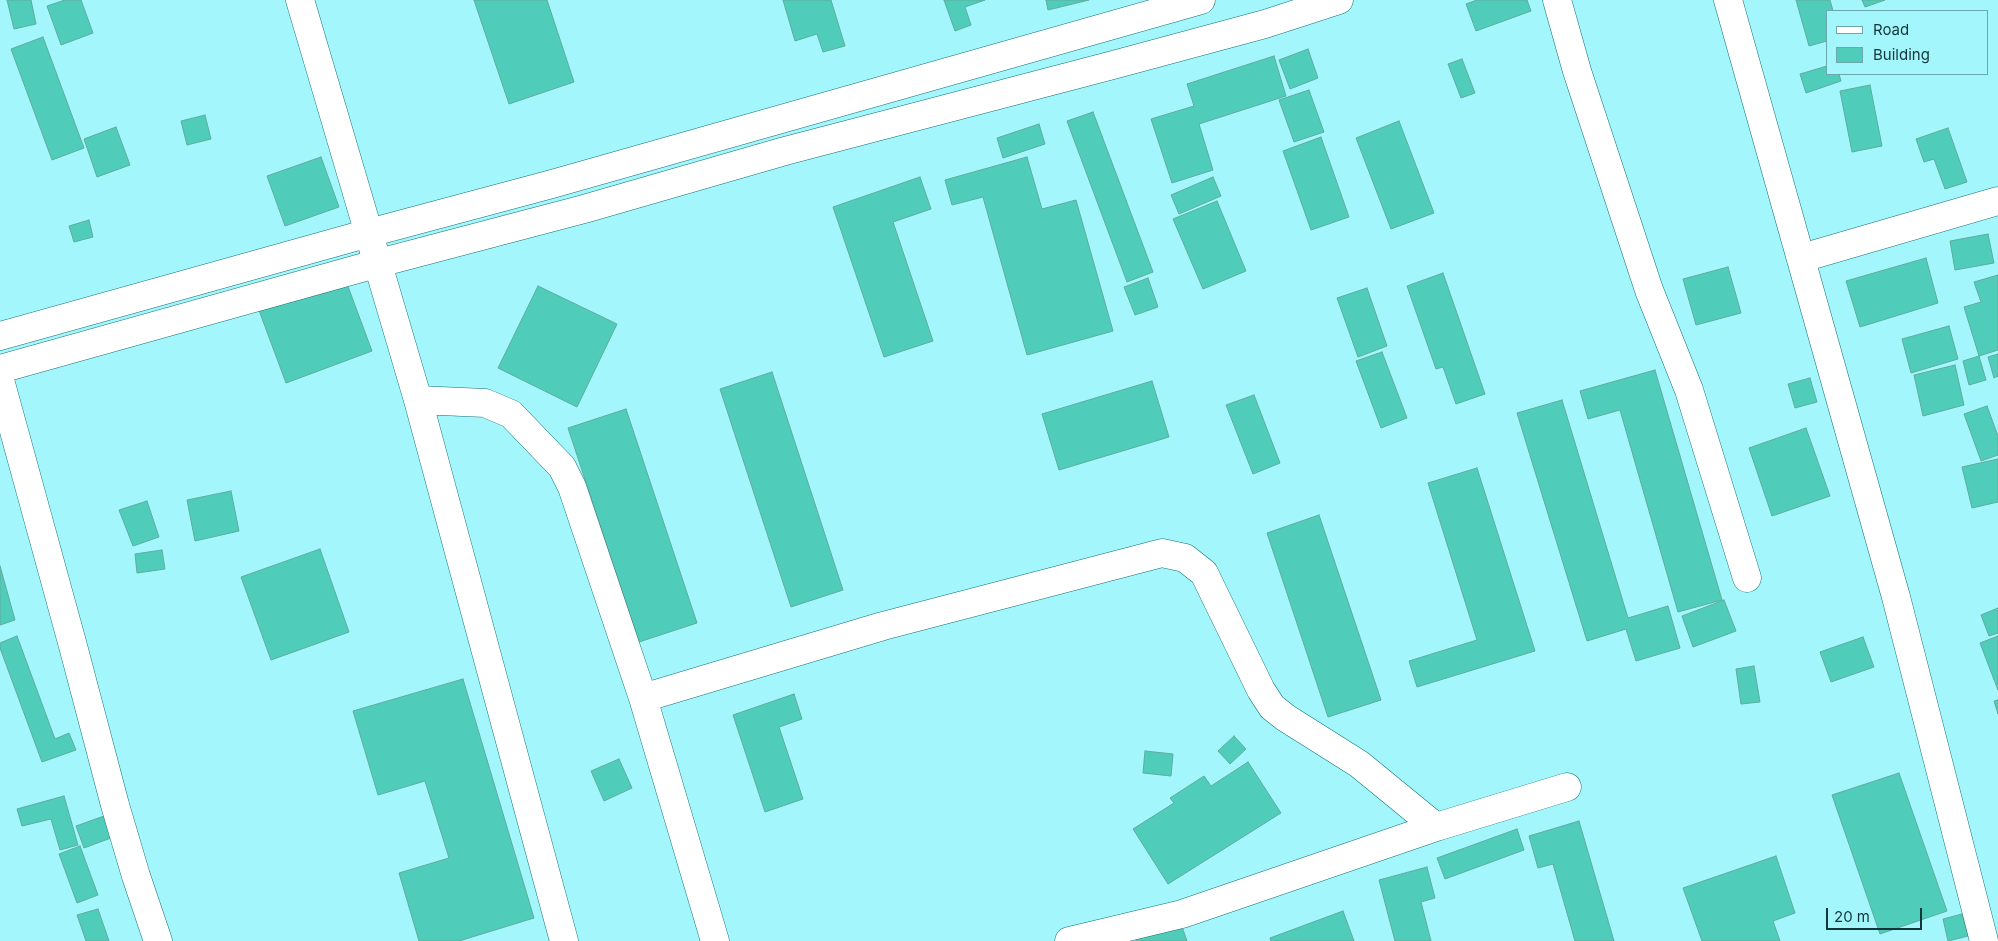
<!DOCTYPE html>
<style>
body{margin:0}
#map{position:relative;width:1998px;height:941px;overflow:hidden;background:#a3f6fb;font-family:Inter,sans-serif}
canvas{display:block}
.legend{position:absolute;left:1826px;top:10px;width:162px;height:65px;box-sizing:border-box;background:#a3f6fb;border:1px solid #69a9ad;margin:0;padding:6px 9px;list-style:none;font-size:15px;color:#133638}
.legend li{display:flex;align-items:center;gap:10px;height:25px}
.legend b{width:25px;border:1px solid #69a9ad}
.scale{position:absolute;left:1826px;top:908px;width:96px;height:22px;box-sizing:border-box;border:2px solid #133638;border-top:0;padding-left:6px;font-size:15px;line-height:18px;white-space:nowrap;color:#133638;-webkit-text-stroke:4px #a3f6fb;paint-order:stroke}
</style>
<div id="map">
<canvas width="1998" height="941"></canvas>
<ul class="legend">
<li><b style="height:6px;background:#fff"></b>Road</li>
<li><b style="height:14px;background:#50cdba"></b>Building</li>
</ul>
<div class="scale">20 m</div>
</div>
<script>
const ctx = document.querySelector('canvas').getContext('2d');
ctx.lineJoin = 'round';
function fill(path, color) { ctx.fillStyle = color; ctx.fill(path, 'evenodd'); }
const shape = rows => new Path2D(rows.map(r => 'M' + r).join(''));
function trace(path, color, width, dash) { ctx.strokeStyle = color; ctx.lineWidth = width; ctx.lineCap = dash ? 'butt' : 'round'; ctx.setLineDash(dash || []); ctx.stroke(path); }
const building = shape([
 [7,0,31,0,36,24,14,29,7,0],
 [65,0,81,0,93,33,61,45,47,6,65,0],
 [474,0,547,0,574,82,509,104,474,0],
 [783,0,831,0,845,46,823,52,817,34,795,41,783,0],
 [944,0,985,0,965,7,971,25,955,31,944,0],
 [1046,0,1089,0,1048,10,1046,0],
 [1477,0,1527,0,1531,11,1476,31,1466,4,1477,0],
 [1796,0,1830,0,1833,11,1827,11,1827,41,1809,46,1796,0],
 [1862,0,1885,0,1865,7,1862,0],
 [43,37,84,148,52,160,11,49,43,37],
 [1308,49,1318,78,1290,89,1279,60,1308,49],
 [1274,56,1286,96,1199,124,1213,170,1172,183,1151,119,1194,106,1187,84,1274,56],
 [1462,59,1475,93,1461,98,1448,64,1462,59],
 [1827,66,1827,74,1839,74,1841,81,1806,93,1800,74,1827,66],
 [1870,85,1882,146,1852,152,1840,91,1870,85],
 [1309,90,1324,132,1294,142,1279,100,1309,90],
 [1093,112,1153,272,1127,282,1067,121,1093,112],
 [205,115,211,139,187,145,181,121,205,115],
 [1399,121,1434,213,1391,229,1356,138,1399,121],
 [1039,124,1045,144,1003,158,997,138,1039,124],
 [116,127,130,165,97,177,84,139,116,127],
 [1948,128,1967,182,1945,189,1934,159,1924,162,1916,139,1948,128],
 [1321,137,1349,217,1311,230,1283,151,1321,137],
 [321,157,339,207,285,226,267,176,321,157],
 [1027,157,1042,209,1076,200,1113,331,1027,355,983,197,952,205,945,180,1027,157],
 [920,177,931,209,893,222,933,341,884,357,833,207,920,177],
 [1213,177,1221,196,1179,214,1171,195,1213,177],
 [1217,201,1246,271,1203,289,1173,219,1217,201],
 [89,220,93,237,74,242,69,226,89,220],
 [1988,234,1994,263,1955,270,1950,241,1988,234],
 [1926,258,1938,303,1860,327,1846,281,1926,258],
 [1728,267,1741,313,1696,325,1683,279,1728,267],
 [343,273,372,351,286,383,257,305,343,273],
 [1443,273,1485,394,1456,404,1443,367,1436,369,1407,286,1443,273],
 [1998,275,1998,350,1979,356,1964,307,1981,302,1974,282,1998,275],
 [1148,278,1158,307,1135,315,1124,287,1148,278],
 [538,286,617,324,577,407,498,368,538,286],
 [1367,288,1387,346,1358,357,1337,298,1367,288],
 [1949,326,1958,359,1911,373,1902,339,1949,326],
 [1382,352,1407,418,1381,428,1356,361,1382,352],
 [1998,354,1998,376,1994,378,1988,357,1998,354],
 [1979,356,1986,380,1969,385,1963,361,1979,356],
 [1955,365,1964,405,1923,416,1914,375,1955,365],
 [1655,370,1722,600,1678,612,1620,410,1588,419,1580,391,1655,370],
 [772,372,843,590,791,607,720,389,772,372],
 [1810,378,1817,402,1795,408,1788,384,1810,378],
 [1152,381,1169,437,1059,470,1042,414,1152,381],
 [1254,395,1280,463,1253,474,1226,405,1254,395],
 [1562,400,1628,618,1668,606,1680,648,1636,661,1626,629,1587,641,1517,413,1562,400],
 [1987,406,1998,436,1998,455,1981,461,1964,414,1987,406],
 [626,409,697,623,639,642,568,428,626,409],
 [1806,428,1830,496,1772,516,1749,448,1806,428],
 [1998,459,1998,502,1972,508,1962,467,1998,459],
 [1477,468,1535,651,1417,687,1409,661,1477,640,1428,483,1477,468],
 [231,491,239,531,195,541,187,500,231,491],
 [147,501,159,537,133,546,119,510,147,501],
 [1319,515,1381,700,1328,717,1267,533,1319,515],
 [320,549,349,632,271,660,241,577,320,549],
 [162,550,165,569,137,573,135,554,162,550],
 [0,566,15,620,0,625,0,566],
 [1724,600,1736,631,1693,647,1682,616,1724,600],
 [1998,608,1998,633,1989,636,1981,615,1998,608],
 [17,636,55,739,69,733,76,750,42,762,0,648,0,643,17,636],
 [1998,636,1998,690,1980,643,1998,636],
 [1863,637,1874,667,1831,682,1820,652,1863,637],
 [1754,666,1760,702,1741,704,1736,669,1754,666],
 [463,679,534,918,459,941,419,941,399,873,449,858,425,781,378,795,353,711,463,679],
 [794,694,802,719,779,727,803,799,765,812,733,715,794,694],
 [1998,700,1998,714,1994,701,1998,700],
 [1234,736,1246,749,1230,764,1218,751,1234,736],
 [1145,751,1173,754,1171,776,1143,773,1145,751],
 [619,759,632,788,604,801,591,771,619,759],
 [1248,762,1281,813,1168,884,1133,829,1174,803,1170,798,1204,776,1211,786,1248,762],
 [1899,773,1947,911,1880,934,1832,795,1899,773],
 [64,796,78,845,60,850,51,819,22,826,17,809,64,796],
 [104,816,111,838,84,848,76,826,104,816],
 [1579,821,1614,941,1575,941,1553,864,1538,868,1529,836,1579,821],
 [1517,829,1524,850,1445,879,1437,858,1517,829],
 [80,846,98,895,77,903,59,854,80,846],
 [1776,856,1795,913,1773,921,1780,941,1702,941,1683,888,1776,856],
 [1427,867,1435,898,1421,902,1431,941,1395,941,1379,880,1427,867],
 [98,909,109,941,86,941,77,915,98,909],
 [1343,911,1354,941,1271,941,1270,938,1343,911],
 [1962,914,1968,936,1948,941,1943,919,1962,914],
 [1179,918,1187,941,1136,941,1134,932,1179,918]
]);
fill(building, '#50cdba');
trace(building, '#5eac9e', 1);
const minor = shape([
 [300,0,418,400,564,941],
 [1557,0,1577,71,1649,290,1689,390,1747,578],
 [1728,0,1896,597,1984,941],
 [1802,258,1998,201],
 [0,336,369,233,552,184,1201,0],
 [0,369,379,263,584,209,785,151,1113,65,1265,24,1339,0],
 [0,380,73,646,115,805,136,876,158,941],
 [418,400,485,403,511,414,562,467,572,487,643,698,715,941],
 [643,698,883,626,1162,553,1185,558,1204,573,1261,690,1272,707,1286,718,1359,764,1436,827],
 [1069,941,1182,914,1436,827,1567,787]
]);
trace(minor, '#147277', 29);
trace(minor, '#fff', 28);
</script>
